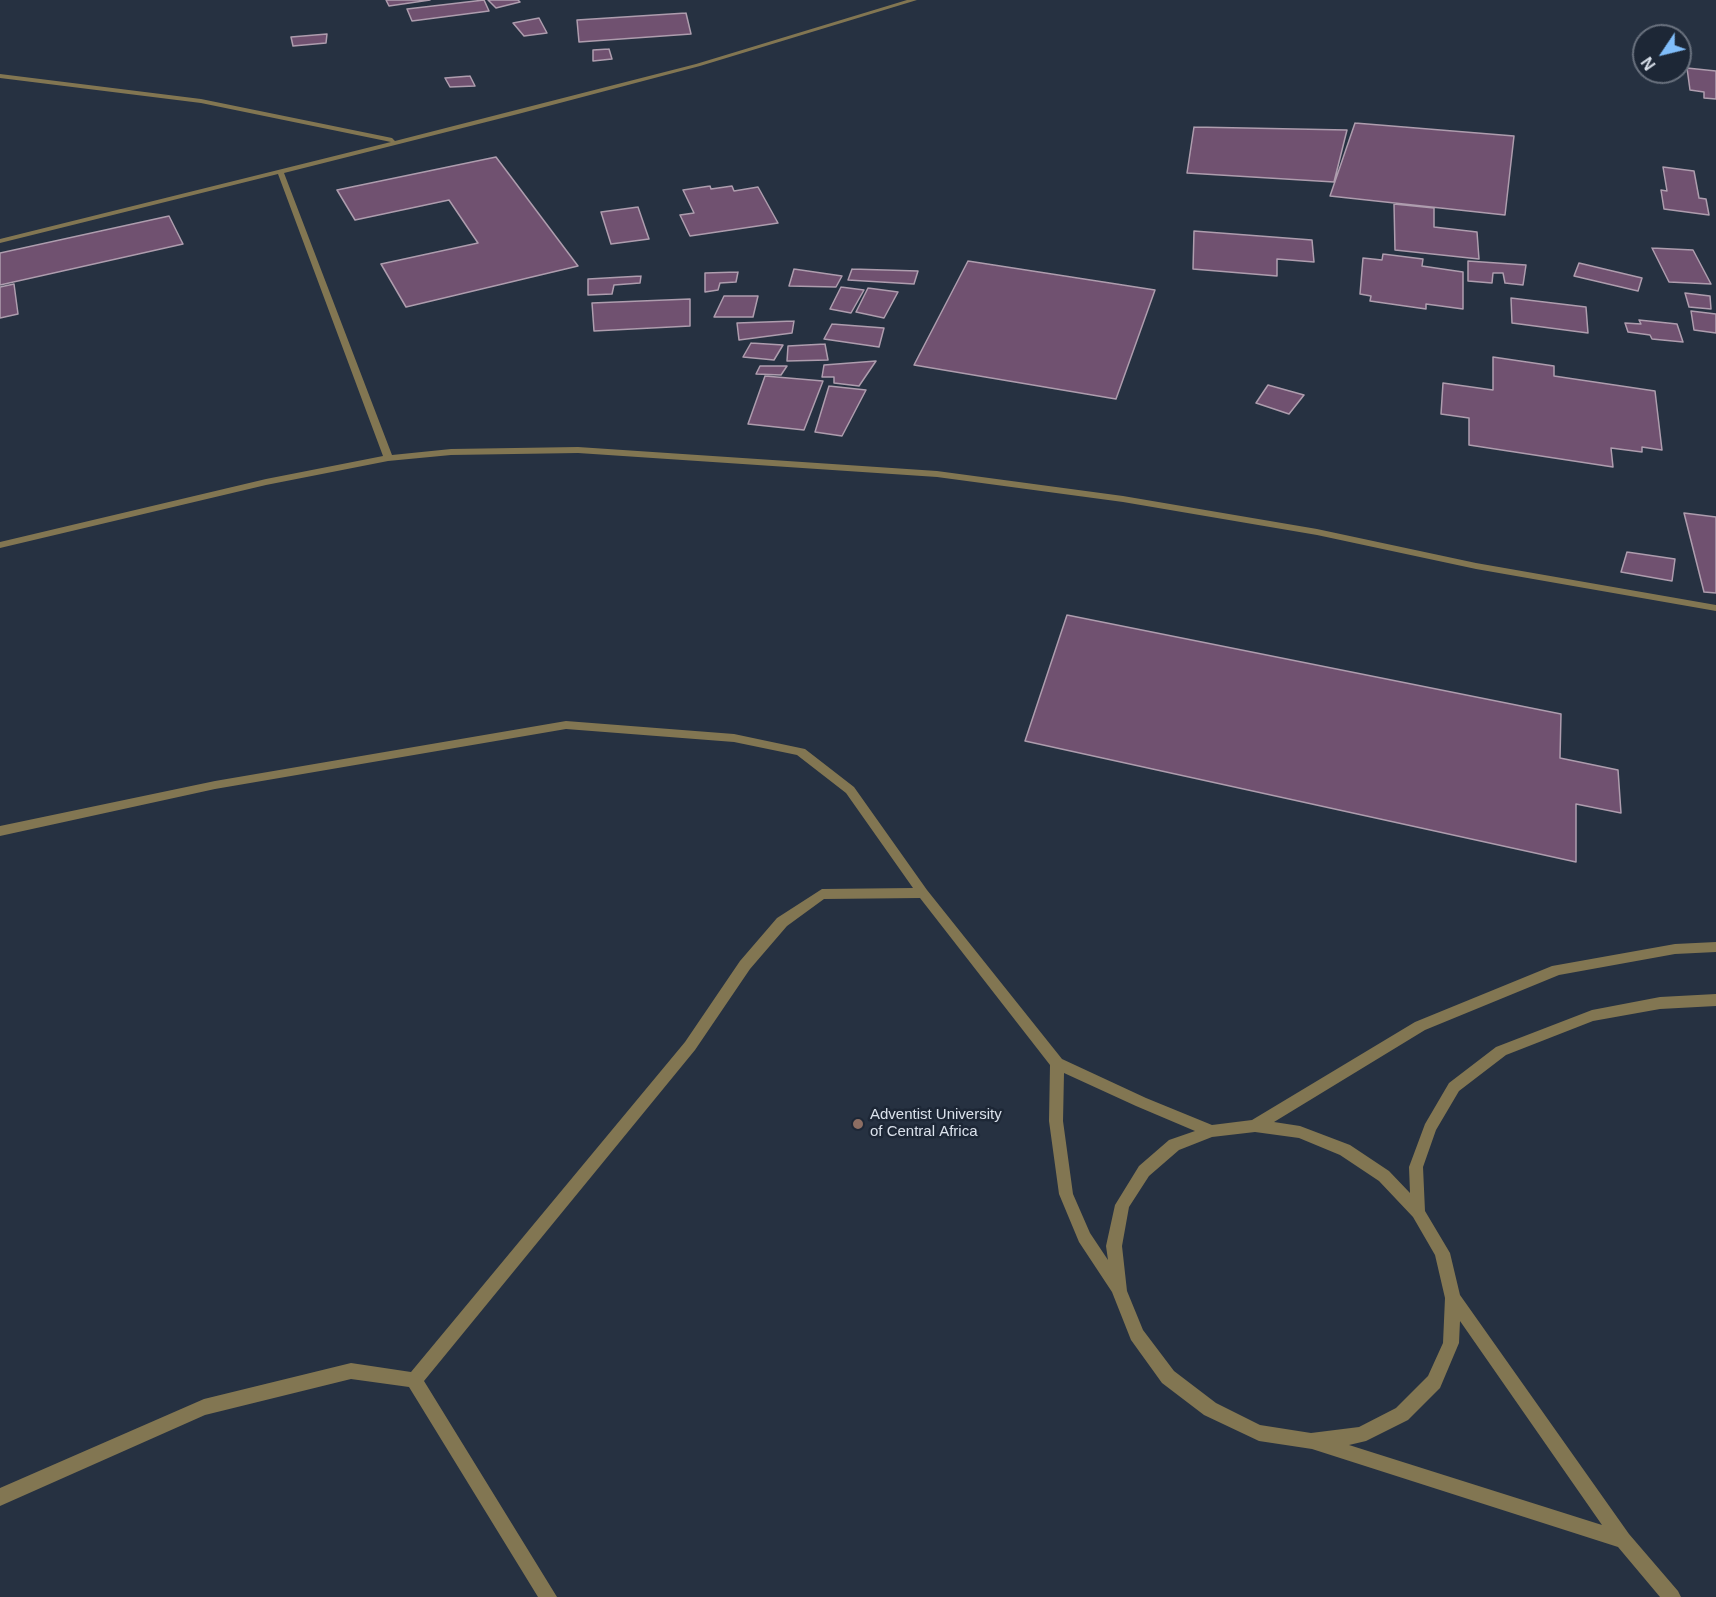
<!DOCTYPE html>
<style>
body{margin:0}
#map{position:relative;width:1716px;height:1597px;overflow:hidden;background:#263141;font-family:Helvetica,sans-serif}
canvas{display:block}
.north{position:absolute;left:1632px;top:24px;width:60px;height:60px;box-sizing:border-box;background:#1d2736;border:2px solid #69717e;border-radius:50%;rotate:235deg;font-size:16px;font-weight:700;line-height:24px;text-align:center;color:#dae1eb}
.north::after{content:'';display:block;margin:auto;width:21px;height:27px;background:#80bdfa;clip-path:polygon(50% 0,100% 100%,50% 72%,0 100%)}
</style>
<div id="map">
<canvas width="1716" height="1597"></canvas>
<div class="north">N</div>
</div>
<script>
const ctx = document.querySelector('canvas').getContext('2d');
ctx.lineJoin = 'round';
function fill(path, color) { ctx.fillStyle = color; ctx.fill(path, 'evenodd'); }
const shape = rows => new Path2D(rows.map(r => 'M' + r).join(''));
function trace(path, color, width, dash) { ctx.strokeStyle = color; ctx.lineWidth = width; ctx.lineCap = dash ? 'butt' : 'round'; ctx.setLineDash(dash || []); ctx.stroke(path); }
function drawText(font, color, halo, rows, align = 'center') {
  ctx.font = font + ' Helvetica,sans-serif'; ctx.lineWidth = 5; ctx.setLineDash([]); ctx.textBaseline = 'middle'; ctx.strokeStyle = halo; ctx.fillStyle = color; for (const [text, x, y, turn = 0] of rows) {
    ctx.save(); ctx.translate(x, y); ctx.rotate((+turn || 0) * Math.PI / 180); ctx.textAlign = isNaN(turn) ? turn : align; if (halo) ctx.strokeText(text, 0, 0); ctx.fillText(text, 0, 0); ctx.restore();
  }
}
const building = shape([
 [386,0,430,0,389,6,386,0],
 [484,0,489,11,412,21,407,9,484,0],
 [488,0,518,0,520,2,496,8,488,0],
 [686,13,691,34,579,42,577,20,686,13],
 [539,18,547,33,524,36,513,23,539,18],
 [327,34,326,43,293,46,291,37,327,34],
 [609,49,612,59,593,61,593,50,609,49],
 [1687,68,1716,71,1716,99,1704,98,1704,92,1690,90,1687,68],
 [470,76,475,86,450,87,445,78,470,76],
 [1355,123,1514,136,1505,215,1330,196,1355,123],
 [1194,127,1347,130,1334,182,1187,173,1194,127],
 [496,157,578,266,406,307,381,264,478,243,449,200,355,220,337,190,496,157],
 [1663,167,1694,171,1699,198,1706,199,1709,215,1664,209,1661,190,1667,191,1663,167],
 [710,186,711,189,732,186,734,191,758,187,778,223,690,236,680,215,694,213,683,190,710,186],
 [1394,204,1434,208,1434,227,1477,232,1479,259,1395,250,1394,204],
 [638,207,649,239,611,244,601,212,638,207],
 [169,216,183,244,0,285,0,253,169,216],
 [1194,231,1312,240,1314,262,1277,259,1277,276,1193,269,1194,231],
 [1652,248,1693,250,1711,284,1669,282,1652,248],
 [1383,254,1423,259,1422,266,1463,272,1463,309,1426,304,1426,309,1370,301,1371,296,1360,294,1363,258,1382,260,1383,254],
 [968,261,1155,290,1116,399,914,365,968,261],
 [1468,261,1526,265,1523,285,1505,283,1503,273,1493,273,1492,283,1468,281,1468,261],
 [1579,263,1642,278,1638,291,1574,276,1579,263],
 [794,269,842,276,836,287,789,286,794,269],
 [852,269,918,271,914,284,848,280,852,269],
 [738,272,736,282,720,283,718,290,705,292,705,273,738,272],
 [641,276,640,283,614,285,612,294,588,295,588,279,641,276],
 [14,284,18,314,0,318,0,287,14,284],
 [841,287,864,290,851,313,830,309,841,287],
 [868,288,898,292,884,318,856,312,868,288],
 [1685,293,1710,296,1711,309,1689,307,1685,293],
 [724,296,758,296,753,317,714,317,724,296],
 [1511,298,1586,307,1588,333,1512,323,1511,298],
 [690,299,690,326,594,331,592,303,690,299],
 [1691,311,1716,314,1716,333,1694,330,1691,311],
 [1639,320,1677,324,1683,342,1652,339,1650,335,1628,332,1625,323,1641,324,1639,320],
 [794,321,792,333,739,340,737,323,794,321],
 [832,324,884,328,879,347,824,339,832,324],
 [751,343,783,345,774,360,743,357,751,343],
 [825,344,828,360,787,361,788,346,825,344],
 [1493,357,1554,366,1554,376,1655,391,1662,450,1642,447,1642,452,1611,448,1613,467,1469,445,1469,418,1441,414,1443,383,1493,390,1493,357],
 [876,361,859,386,834,383,834,377,822,377,824,365,876,361],
 [760,366,787,366,781,375,756,374,760,366],
 [765,376,823,381,804,430,748,424,765,376],
 [1268,385,1304,395,1289,414,1256,403,1268,385],
 [829,386,866,390,842,436,815,432,829,386],
 [1684,513,1716,517,1716,593,1704,592,1684,513],
 [1627,552,1675,559,1672,581,1621,572,1627,552],
 [1067,615,1561,714,1560,758,1618,770,1621,813,1576,804,1576,862,1025,741,1067,615]
]);
fill(building, '#705170');
trace(building, '#ae9dae', 1.5);
fill(shape([
 [566,721,734,734,805,749,854,787,927,890,1062,1059,1146,1098,1212,1125,1252,1120,1415,1022,1552,966,1675,944,1716,942,1716,952,1675,954,1559,975,1425,1030,1274,1122,1300,1126,1350,1145,1389,1171,1410,1193,1409,1167,1425,1124,1449,1083,1496,1047,1592,1010,1660,997,1716,994,1716,1006,1660,1009,1593,1021,1506,1055,1459,1091,1436,1130,1423,1167,1425,1211,1450,1253,1460,1295,1629,1534,1678,1591,1681,1597,1660,1597,1618,1547,1312,1449,1259,1441,1204,1415,1162,1383,1131,1340,1112,1292,1079,1242,1059,1194,1049,1121,1050,1065,920,898,824,899,787,926,750,969,695,1050,424,1381,557,1597,538,1597,409,1387,351,1379,205,1415,0,1506,0,1488,204,1399,351,1363,411,1372,685,1042,740,961,777,918,822,889,913,888,846,793,797,755,734,742,566,729,215,789,0,836,0,826,215,781,566,721],
 [1064,1073,1136,1106,1195,1131,1169,1140,1139,1166,1115,1205,1106,1246,1108,1260,1090,1233,1073,1194,1063,1121,1064,1073],
 [1255,1132,1299,1138,1340,1155,1379,1181,1413,1217,1435,1255,1445,1298,1443,1343,1428,1376,1396,1408,1359,1427,1311,1433,1260,1425,1216,1403,1174,1371,1143,1330,1127,1291,1122,1246,1129,1207,1149,1176,1179,1150,1212,1137,1255,1132],
 [1460,1321,1602,1525,1349,1445,1366,1441,1408,1420,1440,1388,1459,1343,1460,1321]
]), '#827652');
fill(shape([
 [907,0,917,0,700,66,518,114,284,173,392,455,451,449,578,447,937,471,1123,496,1317,529,1476,563,1716,605,1716,611,1476,569,1317,535,1123,502,937,477,578,453,451,455,388,461,266,485,0,548,0,542,266,479,383,456,278,174,0,243,0,239,391,142,201,103,0,78,0,74,201,99,392,138,395,141,696,64,907,0]
]), '#827652');
for (const [x, y, r, color] of [
 [858,1124,6,"#8d6e63"]
]) { const dot = new Path2D(); dot.arc(x, y, r, 0, 2 * Math.PI); ctx.fillStyle = color; ctx.fill(dot); trace(dot, '#1d2736', 2); }
drawText('15px', '#dae1eb', '#1d2736', [
 ["Adventist University",870,1115],
 ["of Central Africa",870,1132]
], 'left');
</script>
